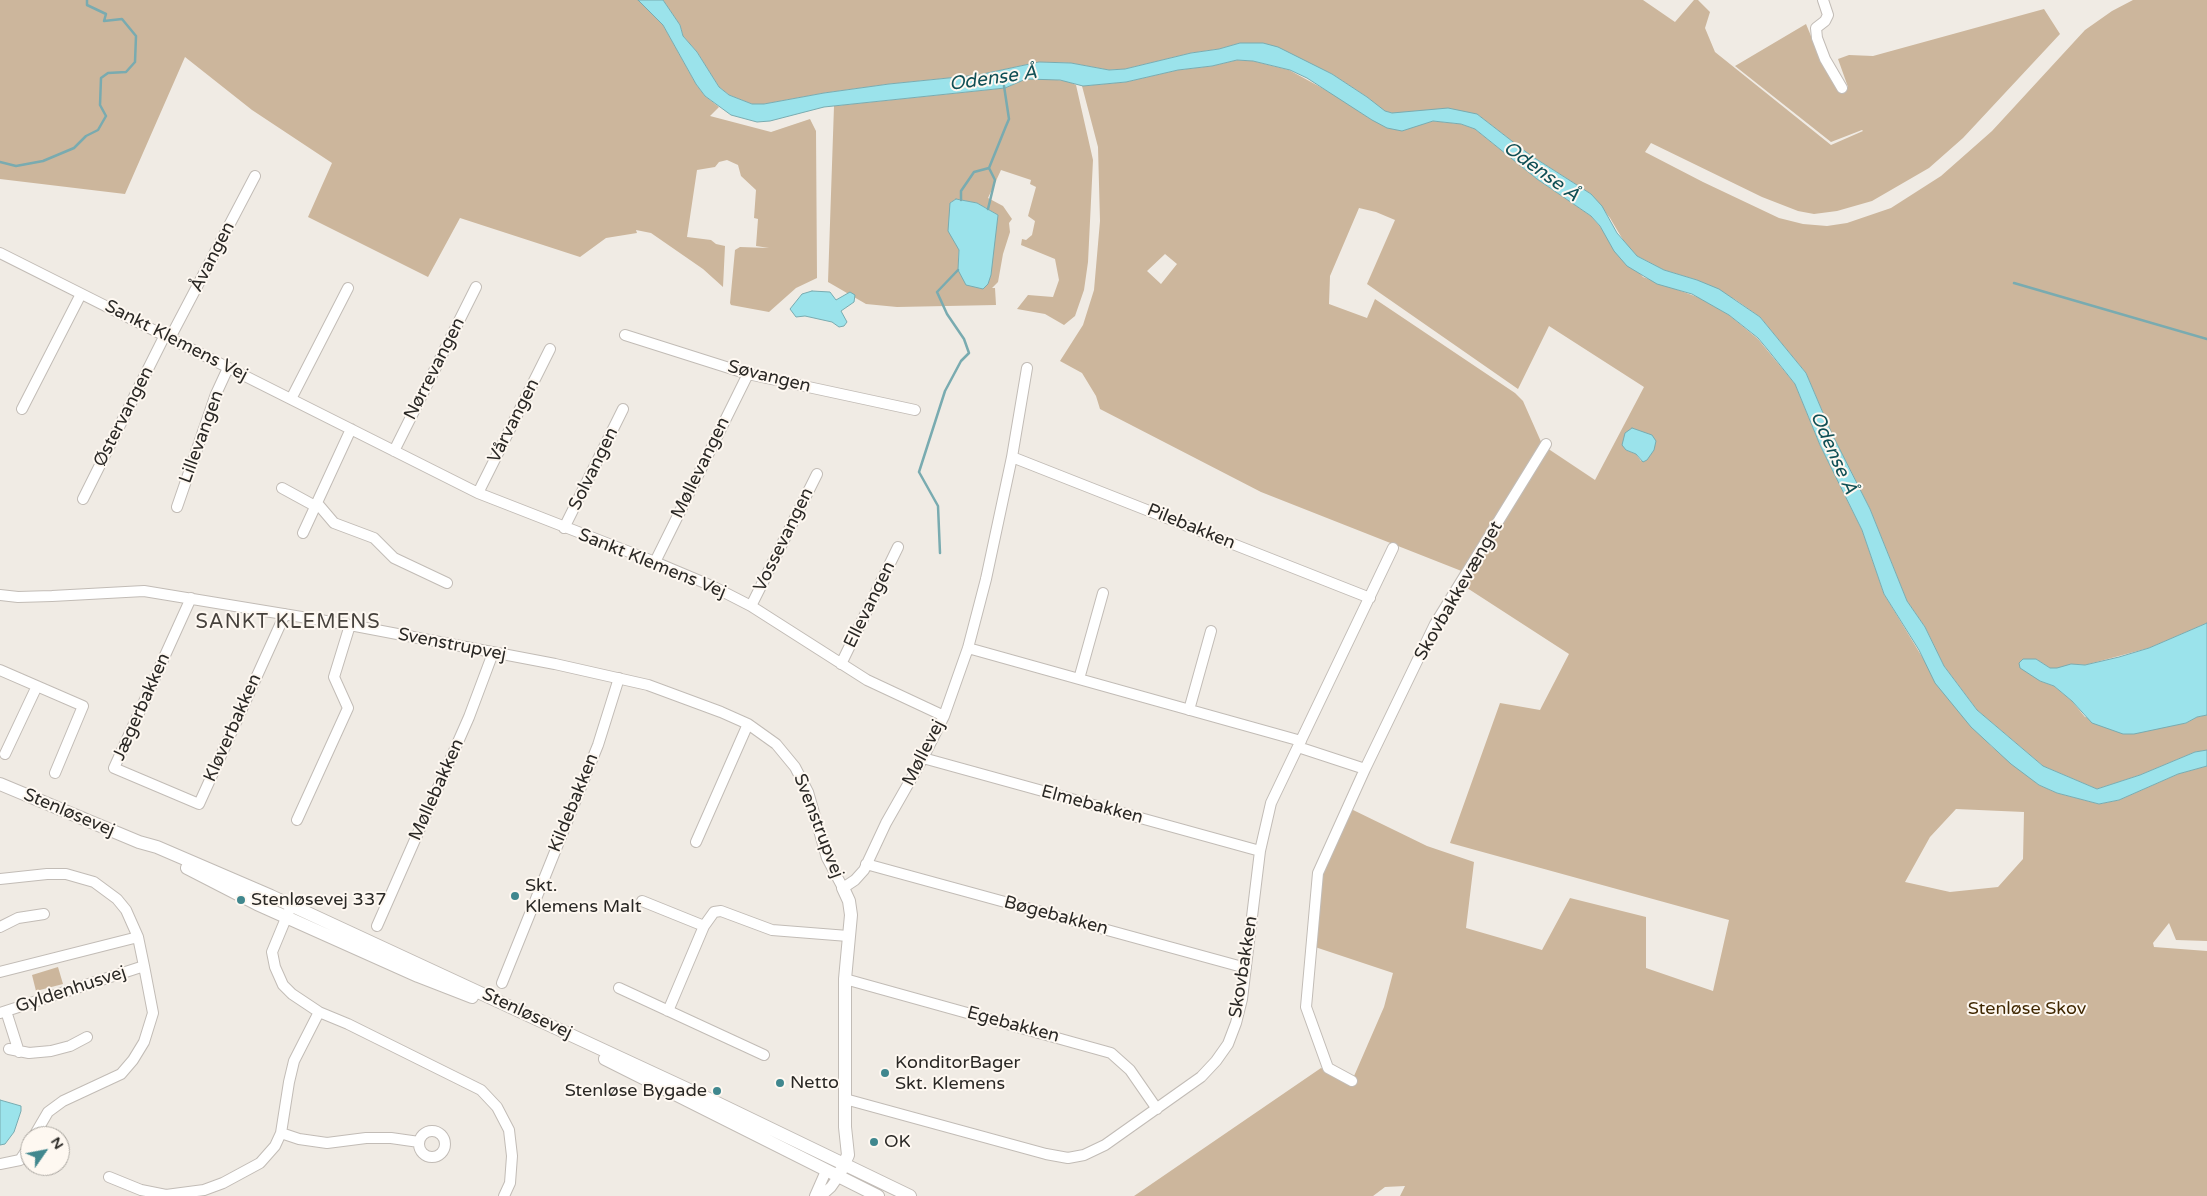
<!DOCTYPE html>
<meta charset="utf-8">
<style>
body{margin:0}
#map{position:relative;width:2207px;height:1196px;overflow:hidden;background:#f0ebe4;font-family:"Varela Round",sans-serif}
canvas{display:block}
.north{position:absolute;left:20px;top:1126px;width:50px;height:50px;box-sizing:border-box;background:#fef8f1;border:1px solid #a9a59f;border-radius:50%;rotate:57deg;font-size:14px;font-weight:700;line-height:20px;text-align:center;color:#2a2825}
.north::after{content:'';display:block;margin:auto;width:18px;height:22px;background:#40878e;clip-path:polygon(50% 0,100% 100%,50% 72%,0 100%)}
</style>
<div id="map">
<canvas width="2207" height="1196"></canvas>
<div class="north">N</div>
</div>
<script>
const ctx = document.querySelector('canvas').getContext('2d');
ctx.lineJoin = 'round';
function fill(path, color) { ctx.fillStyle = color; ctx.fill(path, 'evenodd'); }
const shape = rows => new Path2D(rows.map(r => 'M' + r).join(''));
function trace(path, color, width, dash) { ctx.strokeStyle = color; ctx.lineWidth = width; ctx.lineCap = dash ? 'butt' : 'round'; ctx.setLineDash(dash || []); ctx.stroke(path); }
function drawText(font, color, halo, rows, align = 'center') {
  ctx.font = font + ' "Varela Round",sans-serif'; ctx.lineWidth = 4; ctx.setLineDash([]); ctx.textBaseline = 'middle'; ctx.strokeStyle = halo; ctx.fillStyle = color; for (const [text, x, y, turn = 0] of rows) {
    ctx.save(); ctx.translate(x, y); ctx.rotate((+turn || 0) * Math.PI / 180); ctx.textAlign = isNaN(turn) ? turn : align; if (halo) ctx.strokeText(text, 0, 0); ctx.fillText(text, 0, 0); ctx.restore();
  }
}
fill(shape([
 [0,0,638,0,663,25,696,84,705,96,719,107,710,116,771,132,810,119,816,131,817,278,796,288,769,312,731,305,730,303,735,250,740,247,769,248,756,246,758,219,754,218,756,190,741,176,738,165,727,160,719,162,715,167,697,170,687,237,711,240,716,244,725,246,723,287,703,269,651,233,636,230,637,233,606,238,580,257,460,218,428,277,308,217,332,163,252,110,185,57,125,194,0,179],
 [663,0,1643,0,1675,22,1694,0,1698,0,1710,12,1705,28,1715,52,1831,145,1863,131,1862,130,1831,142,1735,66,1806,24,1823,65,1839,92,1848,87,1838,59,1849,55,1873,56,2044,9,2060,34,1963,138,1929,168,1872,201,1837,211,1814,214,1798,211,1762,197,1651,143,1645,152,1703,182,1779,218,1803,224,1827,226,1847,223,1891,208,1941,176,1992,131,2085,30,2112,11,2133,0,2207,0,2207,623,2149,648,2085,665,2071,664,2062,668,2050,668,2036,659,2040,681,2054,686,2072,701,2085,717,2167,726,2186,723,2197,717,2207,715,2207,750,2195,752,2140,775,2097,789,2043,766,1977,710,1944,666,1925,627,1907,601,1870,509,1832,434,1806,373,1760,317,1736,300,1697,280,1664,270,1637,256,1626,245,1610,218,1591,194,1530,155,1477,114,1392,113,1384,111,1367,97,1332,74,1263,43,1240,43,1219,49,1191,53,1125,69,1109,70,1071,63,1039,62,978,75,889,84,824,93,764,104,752,104,729,95,719,87,697,52,683,36,680,25],
 [1237,60,1253,61,1289,70,1335,95,1372,120,1423,124,1433,121,1461,124,1475,129,1537,179,1591,216,1643,277,1700,298,1729,315,1758,339,1795,384,1820,445,1862,530,1884,594,1927,665,1991,746,2039,785,2057,793,2099,804,2119,800,2178,774,2207,766,2207,941,2176,940,2169,923,2153,943,2154,947,2207,951,2207,1196,1400,1196,1405,1186,1385,1187,1373,1196,1134,1196,1321,1068,1351,1083,1384,1007,1393,973,1315,947,1321,875,1349,808,1427,846,1474,862,1466,928,1542,950,1570,898,1646,917,1646,968,1713,991,1729,920,1450,843,1500,703,1540,710,1569,654,1464,586,1547,448,1595,480,1644,387,1549,326,1518,389,1367,284,1395,220,1376,212,1359,208,1330,276,1329,304,1367,318,1375,299,1515,393,1523,401,1542,444,1464,572,1261,492,1100,409,1096,396,1082,373,1060,361,1083,325,1094,290,1100,221,1098,147,1082,86,1126,82,1178,70,1212,66],
 [1165,254,1177,264,1161,284,1147,271],
 [1632,428,1649,435,1641,461,1636,454,1626,450],
 [1956,809,2024,812,2023,859,1998,887,1950,892,1905,882,1930,837],
 [1036,78,1068,81,1076,85,1093,160,1088,262,1084,290,1075,316,1064,325,1045,314,1017,309,1028,295,1053,297,1059,280,1055,259,1021,245,1022,239,1026,240,1032,235,1035,221,1028,216,1036,187,1030,184,1031,180,1001,170,988,198,1003,206,1012,219,1009,223,1010,232,1003,254,998,282,992,288,995,288,996,305,897,307,866,304,828,282,834,106,1005,88,1026,79],
 [956,199,977,203,998,215,988,284,958,270,959,250,950,215,950,203],
 [58,967,63,984,36,991,32,975]
]), '#ccb69c');
const water = shape([
 [638,0,663,0,680,25,683,36,697,52,719,87,729,95,752,104,764,104,824,93,889,84,978,75,1039,62,1071,63,1109,70,1125,69,1191,53,1219,49,1240,43,1263,43,1278,47,1332,74,1367,97,1385,111,1392,113,1448,108,1477,114,1530,155,1591,194,1602,206,1617,233,1637,256,1664,270,1697,280,1719,289,1760,317,1806,373,1832,434,1870,509,1907,601,1925,627,1944,666,1977,710,2043,766,2097,789,2140,775,2195,752,2207,750,2207,766,2178,774,2119,800,2099,804,2057,793,2039,785,2011,764,1971,727,1935,683,1919,650,1884,594,1862,530,1820,445,1795,384,1768,350,1758,338,1729,315,1692,294,1657,284,1627,266,1614,251,1600,226,1591,216,1537,179,1475,129,1461,124,1433,121,1402,131,1387,128,1372,120,1307,78,1290,70,1253,61,1237,60,1212,66,1178,70,1126,82,1083,86,1060,80,1026,79,1005,88,824,107,770,121,757,122,731,115,705,96,696,84,663,25,638,0],
 [956,199,977,203,998,215,991,275,988,284,983,289,966,285,958,270,959,250,948,231,950,203,956,199],
 [812,291,830,292,836,300,850,292,855,295,854,302,841,311,847,322,844,326,839,327,832,322,805,316,796,317,790,309,802,294,812,291],
 [1632,428,1652,435,1656,441,1654,450,1647,460,1643,462,1636,454,1626,450,1622,445,1625,433,1632,428],
 [2207,623,2207,715,2197,717,2186,723,2134,734,2123,734,2092,723,2072,701,2054,686,2040,681,2020,668,2019,663,2023,659,2036,659,2050,668,2057,668,2071,664,2085,665,2119,657,2149,648,2207,623],
 [0,1100,21,1106,21,1111,14,1132,5,1144,0,1145,0,1100]
]);
fill(water, '#9be3eb');
trace(water, '#79abb0', 1);
trace(shape([
 [0,162,16,166,43,161,74,148,86,136,98,130,106,116,100,105,101,78,108,73,126,72,135,62,136,36,122,19,104,21,106,14,87,5,87,0],
 [961,200,961,191,974,172,989,168,1006,126,1009,119,1004,86],
 [988,209,995,180,989,168],
 [2014,283,2207,339],
 [940,553,938,506,919,472,945,391,961,361,969,353,964,339,947,314,937,292,958,270]
]), '#79abb0', 2.5);
const minor = shape([
 [1823,0,1828,15,1825,21,1816,28,1817,38,1825,59,1842,88],
 [0,253,478,493,655,562,712,586,751,606,867,680,944,716],
 [625,335,748,374,915,410],
 [170,338,255,176],
 [291,399,348,288],
 [22,409,81,294],
 [394,451,476,287],
 [1012,457,1370,598],
 [282,488,315,506],
 [478,493,550,349],
 [83,499,165,335],
 [317,503,334,523,374,538,394,558,447,583],
 [177,507,216,394,228,368],
 [564,528,623,409],
 [303,533,351,429],
 [655,562,748,374],
 [0,595,18,597,52,596,144,591,350,625,555,664,648,685,721,712,748,724,776,744,795,767,808,792,827,858,843,888,855,880,864,870,886,823,923,758,944,716,968,648,986,579,1012,457,1027,368],
 [191,598,114,768,199,804,285,614],
 [751,606,817,474],
 [968,648,1301,741],
 [841,664,898,547],
 [0,670,83,706,55,773],
 [1079,679,1103,593],
 [1189,710,1211,631],
 [1298,747,1365,769],
 [5,754,37,686],
 [923,758,1260,851],
 [297,820,348,708,334,677,350,625],
 [696,842,748,724],
 [866,864,1246,968],
 [0,879,47,874,66,874,94,882,117,899,126,910,138,937],
 [642,901,704,926],
 [289,911,272,952,275,967,283,985,292,994,319,1012,348,1024,481,1090,497,1107,509,1130,512,1156,510,1183,504,1196],
 [377,926,469,717,493,653],
 [0,927,18,918,44,914],
 [0,972,138,937,144,966,0,1013],
 [845,979,1111,1053,1130,1070,1157,1109],
 [502,983,598,745,619,678],
 [619,988,764,1055],
 [6,1011,19,1052],
 [668,1011,704,926,714,912,721,911,772,930,848,936],
 [9,1049,29,1053,51,1051,70,1046,87,1037],
 [1352,1081,1328,1068,1306,1007,1318,873,1365,769,1435,624,1546,444],
 [845,1099,1046,1154,1068,1158,1084,1155,1105,1145,1201,1077,1216,1061,1228,1044,1236,1023,1242,999,1260,851,1271,803,1393,548],
 '419 1144a13 13 0 1 1 26 0a13 13 0 1 1-26 0Z',
 [281,1133,299,1139,327,1143,366,1138,391,1138,419,1142],
 [34,1136,48,1112,63,1101,121,1074,133,1060,144,1042,153,1013,144,966],
 [0,1164,20,1160,30,1145],
 [109,1177,141,1190,166,1195,204,1190,223,1183,260,1163,275,1146,281,1133,289,1082,294,1061,319,1012],
 [815,1196,826,1171],
 [821,1196,831,1187,838,1177]
]);
const tertiary = shape([
 [0,784,139,842,157,847,271,896,711,1100,910,1196],
 [187,868,257,904,418,976,472,997],
 [605,1059,878,1196],
 [840,1173,848,1155,845,1127,845,979,851,915,849,901,843,888]
]);
trace(minor, '#c2bcb6', 12);
trace(tertiary, '#c2bcb6', 14);
trace(minor, '#fff', 10);
trace(tertiary, '#fff', 12);
for (const [x, y, r, color] of [
 [515,896,5,"#40878e"],
 [241,900,5,"#40878e"],
 [885,1073,5,"#40878e"],
 [780,1083,5,"#40878e"],
 [717,1091,5,"#40878e"],
 [874,1142,5,"#40878e"]
]) { const dot = new Path2D(); dot.arc(x, y, r, 0, 2 * Math.PI); ctx.fillStyle = color; ctx.fill(dot); trace(dot, '#fef8f1', 2); }
drawText('18px', '#2a2825', '#fef8f1', [
 ["Åvangen",213,257,-63],
 ["Sankt Klemens Vej",176,341,27],
 ["Nørrevangen",435,369,-63],
 ["Søvangen",769,377,14],
 ["Østervangen",124,417,-63],
 ["Vårvangen",514,421,-63],
 ["Lillevangen",202,437,-70],
 ["Møllevangen",701,468,-64],
 ["Solvangen",594,469,-64],
 ["Pilebakken",1191,527,22],
 ["Vossevangen",784,540,-64],
 ["Sankt Klemens Vej",652,564,22],
 ["Skovbakkevænget",1459,591,-60],
 ["Ellevangen",870,605,-64],
 ["Svenstrupvej",452,645,11],
 ["Jægerbakken",142,707,-66],
 ["Kløverbakken",233,728,-66],
 ["Møllevej",924,753,-63],
 ["Møllebakken",437,790,-66],
 ["Kildebakken",574,803,-68],
 ["Elmebakken",1092,805,15],
 ["Stenløsevej",69,813,23],
 ["Svenstrupvej",818,826,69],
 ["Bøgebakken",1056,916,15],
 ["Skovbakken",1244,967,-81],
 ["Gyldenhusvej",71,990,-18],
 ["Stenløsevej",527,1014,25],
 ["Egebakken",1013,1025,15]
]);
drawText('18px', '#2a2825', '#fef8f1', [
 ["Skt.",525,886],
 ["Klemens Malt",525,907],
 ["Stenløsevej 337",251,900],
 ["KonditorBager",895,1063],
 ["Skt. Klemens",895,1084],
 ["Netto",790,1083],
 ["Stenløse Bygade",707,1091,"right"],
 ["OK",884,1142]
], 'left');
drawText('18px', '#402802', '#fef8f1', [
 ["Stenløse Skov",2027,1009]
]);
drawText('italic 19px', '#0f4f55', '#fef8f1', [
 ["Odense Å",993,79,-8],
 ["Odense Å",1541,172,36],
 ["Odense Å",1833,453,66]
]);
ctx.letterSpacing = '1px';
drawText('20px', '#47423d', '#fef8f1', [
 ["SANKT KLEMENS",288,623]
]);
ctx.letterSpacing = '0px';
</script>
